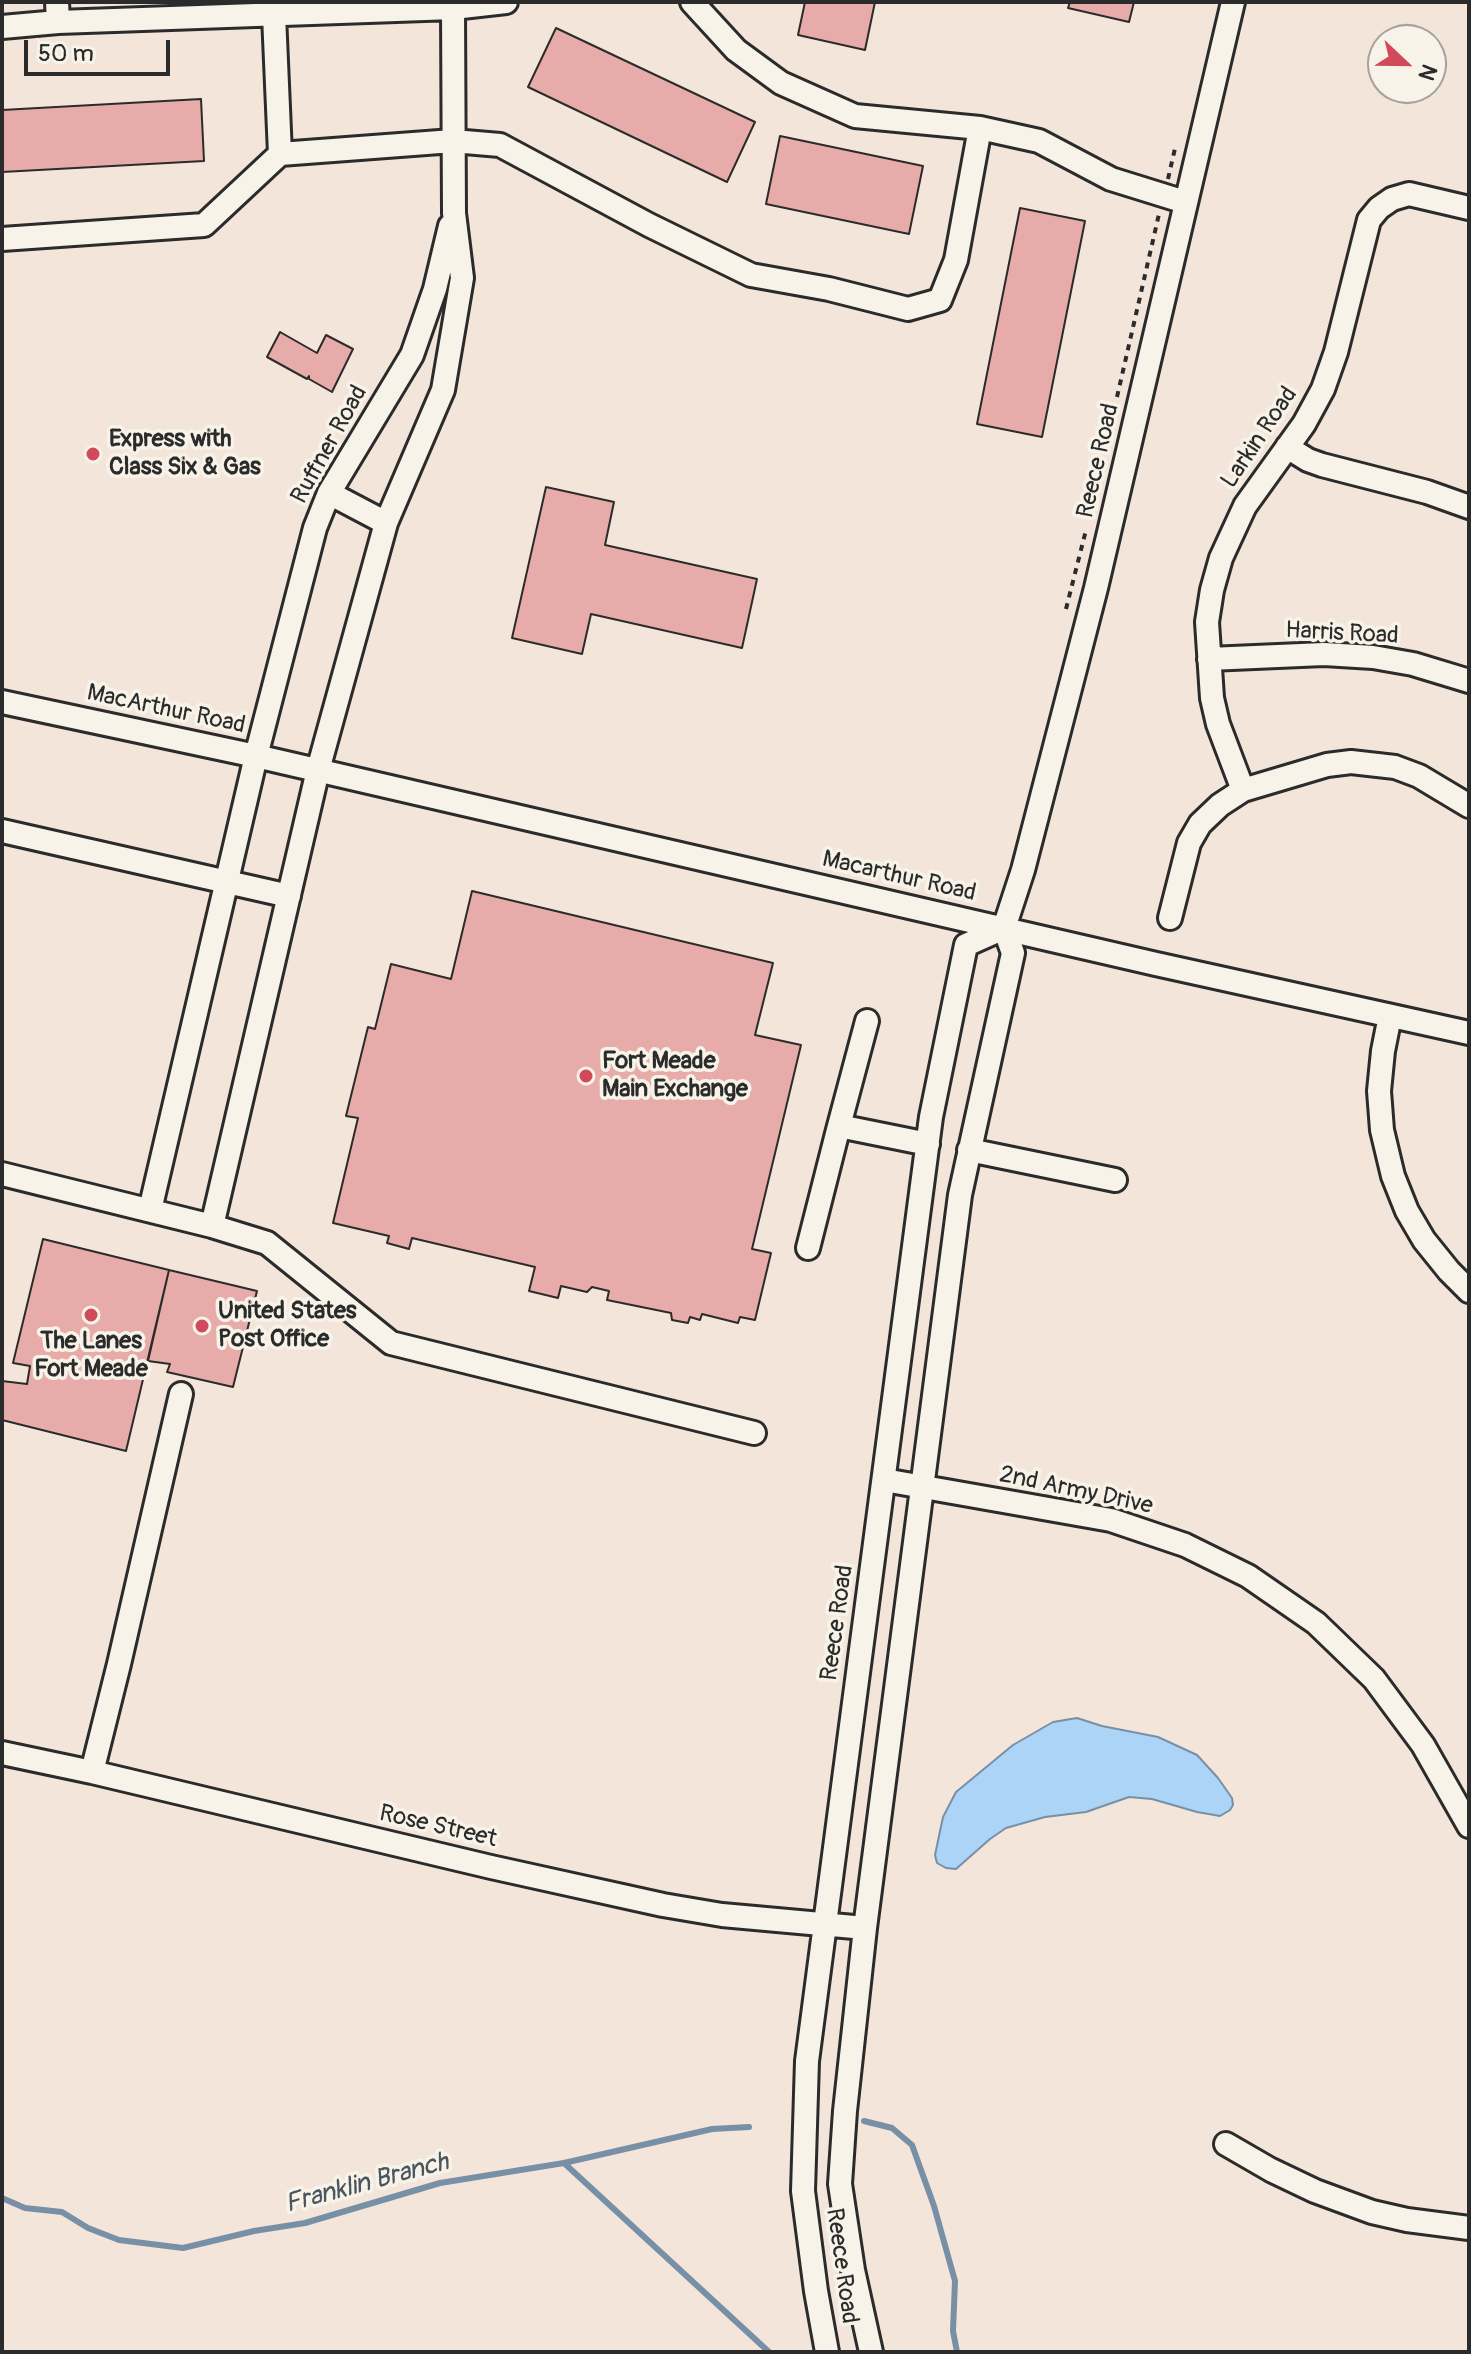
<!DOCTYPE html>
<style>
body{margin:0}
#map{position:relative;width:1471px;height:2354px;overflow:hidden;background:#f4e5db;font-family:Pangolin,sans-serif}
canvas{display:block}
.frame{position:absolute;inset:0;border:4px solid #2b2b2b;pointer-events:none}
.north{position:absolute;left:1367px;top:24px;width:80px;height:80px;box-sizing:border-box;background:#f7f3e8;border:2px solid #a5a39c;border-radius:50%;rotate:112deg;font-size:22px;font-weight:700;line-height:32px;text-align:center;color:#2b2b2b}
.north::after{content:'';display:block;margin:auto;width:28px;height:36px;background:#d1495b;clip-path:polygon(50% 0,100% 100%,50% 72%,0 100%)}
.scale{position:absolute;left:24px;top:40px;width:146px;height:36px;box-sizing:border-box;border:4px solid #2b2b2b;border-top:0;padding-left:10px;font-size:24px;line-height:28px;white-space:nowrap;color:#2b2b2b;-webkit-text-stroke:6px #f7f3e8;paint-order:stroke}
</style>
<div id="map">
<canvas width="1471" height="2354"></canvas>
<div class="frame"></div>
<div class="north">N</div>
<div class="scale">50 m</div>
</div>
<script>
const ctx = document.querySelector('canvas').getContext('2d');
ctx.lineJoin = 'round';
function fill(path, color) { ctx.fillStyle = color; ctx.fill(path, 'evenodd'); }
const shape = rows => new Path2D(rows.map(r => 'M' + r).join(''));
function trace(path, color, width, dash) { ctx.strokeStyle = color; ctx.lineWidth = width; ctx.lineCap = dash ? 'butt' : 'round'; ctx.setLineDash(dash || []); ctx.stroke(path); }
function drawText(font, color, halo, rows, align = 'center') {
  ctx.font = font + ' Pangolin,sans-serif'; ctx.lineWidth = 7; ctx.setLineDash([]); ctx.textBaseline = 'middle'; ctx.strokeStyle = halo; ctx.fillStyle = color; for (const [text, x, y, turn = 0] of rows) {
    ctx.save(); ctx.translate(x, y); ctx.rotate((+turn || 0) * Math.PI / 180); ctx.textAlign = isNaN(turn) ? turn : align; if (halo) ctx.strokeText(text, 0, 0); ctx.fillText(text, 0, 0); ctx.restore();
  }
}
const water = shape([
 [1077,1718,1102,1726,1158,1737,1197,1755,1218,1778,1232,1798,1233,1805,1230,1810,1220,1816,1197,1812,1152,1799,1129,1797,1086,1812,1045,1817,1006,1828,990,1839,956,1869,946,1868,937,1863,935,1855,943,1817,956,1792,1013,1745,1053,1722,1077,1718]
]);
fill(water, '#abd4f6');
trace(water, '#7890a5', 2);
trace(shape([
 [864,2121,892,2128,912,2145,934,2206,955,2281,953,2331,957,2352],
 [564,2163,769,2352],
 [2,2198,25,2208,62,2212,88,2228,119,2240,183,2248,254,2231,305,2223,440,2183,564,2163,712,2129,749,2127]
]), '#7890a5', 6);
const building = shape([
 [805,2,875,2,865,50,798,35,805,2],
 [1070,2,1134,2,1129,22,1068,8,1070,2],
 [556,28,755,122,727,182,528,87,556,28],
 [201,99,204,161,2,172,2,110,201,99],
 [780,136,923,166,909,234,766,204,780,136],
 [1020,208,1085,221,1042,437,977,424,1020,208],
 [280,332,317,353,326,335,353,349,332,392,309,379,309,376,307,379,267,357,280,332],
 [546,487,614,502,605,545,757,579,742,648,591,614,582,654,512,638,546,487],
 [472,891,773,963,755,1035,801,1045,752,1249,771,1253,755,1320,740,1317,738,1323,702,1314,700,1320,690,1317,688,1323,672,1320,671,1313,607,1300,609,1291,592,1287,587,1292,561,1286,558,1298,529,1291,535,1267,412,1238,409,1249,387,1243,389,1236,333,1223,358,1118,346,1116,368,1027,375,1029,391,964,451,979,472,891],
 [43,1239,169,1270,126,1451,2,1420,2,1381,27,1384,30,1366,13,1363,43,1239],
 [169,1270,257,1291,233,1387,167,1372,170,1364,148,1361,169,1270]
]);
fill(building, '#e7aca9');
trace(building, '#2b2b2b', 2);
const minor = shape([
 [57,2,58,22],
 [692,2,736,50,781,83,855,116,980,128,1039,141,1111,179,1185,202],
 [274,15,280,154,453,141,500,145,649,225,751,275,829,289,908,309,940,300,956,260,980,128],
 [2,27,58,22,453,8,506,2],
 [2,239,204,225,280,154],
 [1287,447,1308,460,1322,465,1427,492,1469,507],
 [329,493,386,523],
 [1209,659,1324,654,1373,657,1413,664,1469,681],
 [2,702,256,756,1156,964,1469,1033],
 [1243,790,1218,724,1212,698,1207,622,1212,590,1221,558,1245,506,1304,424,1323,389,1336,352,1369,220,1379,208,1392,199,1409,194,1469,208],
 [2,831,289,896],
 [1170,918,1189,843,1200,824,1220,805,1243,790,1327,765,1351,762,1395,767,1419,776,1469,806],
 [1390,1016,1383,1051,1379,1091,1382,1130,1393,1176,1407,1211,1424,1240,1449,1271,1469,1291],
 [839,1126,867,1021],
 [969,1150,1115,1180],
 [2,1174,212,1226,267,1243,391,1343,754,1433],
 [150,1210,256,756,315,528,329,493,412,355,435,289,450,226],
 [212,1226,318,770,386,523,443,390,462,278,454,213,453,8],
 [808,1248,839,1126,928,1144],
 [884,1480,1111,1520,1185,1545,1248,1576,1316,1623,1374,1679,1423,1745,1469,1826],
 [2,1753,92,1772,491,1867,663,1905,722,1915,865,1928],
 [92,1772,119,1664,181,1394],
 [1226,2144,1271,2170,1315,2191,1372,2212,1407,2220,1469,2228],
 [827,2352,816,2291,803,2191,807,2061,931,1117,966,945,1004,928],
 [871,2352,853,2270,840,2184,845,2111,865,1928,960,1195,1013,953,1004,928,1023,870,1096,588,1233,2]
]);
trace(minor, '#2b2b2b', 28);
trace(shape([
 [1168,179,1176,144],
 [1117,397,1159,214],
 [1066,609,1086,530]
]), '#2b2b2b', 4, [6, 6]);
trace(minor, '#f7f3e8', 22);
for (const [x, y, r, color] of [
 [93,454,8,"#d1495b"],
 [586,1076,8,"#d1495b"],
 [91,1315,8,"#d1495b"],
 [202,1326,8,"#d1495b"]
]) { const dot = new Path2D(); dot.arc(x, y, r, 0, 2 * Math.PI); ctx.fillStyle = color; ctx.fill(dot); trace(dot, '#f7f3e8', 3); }
drawText('24px', '#2b2b2b', '#f7f3e8', [
 ["Larkin Road",1260,438,-56],
 ["Ruffner Road",330,445,-61],
 ["Reece Road",1099,461,-77],
 ["Harris Road",1342,634,3],
 ["MacArthur Road",166,710,12],
 ["Macarthur Road",899,877,13],
 ["2nd Army Drive",1076,1491,12],
 ["Reece Road",838,1623,-82],
 ["Rose Street",438,1827,13],
 ["Reece Road",841,2266,82]
]);
drawText('bold 24px', '#2b2b2b', '#f7f3e8', [
 ["Express with",109,440],
 ["Class Six & Gas",109,468],
 ["Fort Meade",602,1062],
 ["Main Exchange",602,1090],
 ["United States",218,1312],
 ["Post Office",218,1340],
 ["The Lanes",91,1342,"center"],
 ["Fort Meade",91,1370,"center"]
], 'left');
drawText('italic 26px', '#4b555e', '#f7f3e8', [
 ["Franklin Branch",367,2184,-15]
]);
</script>
